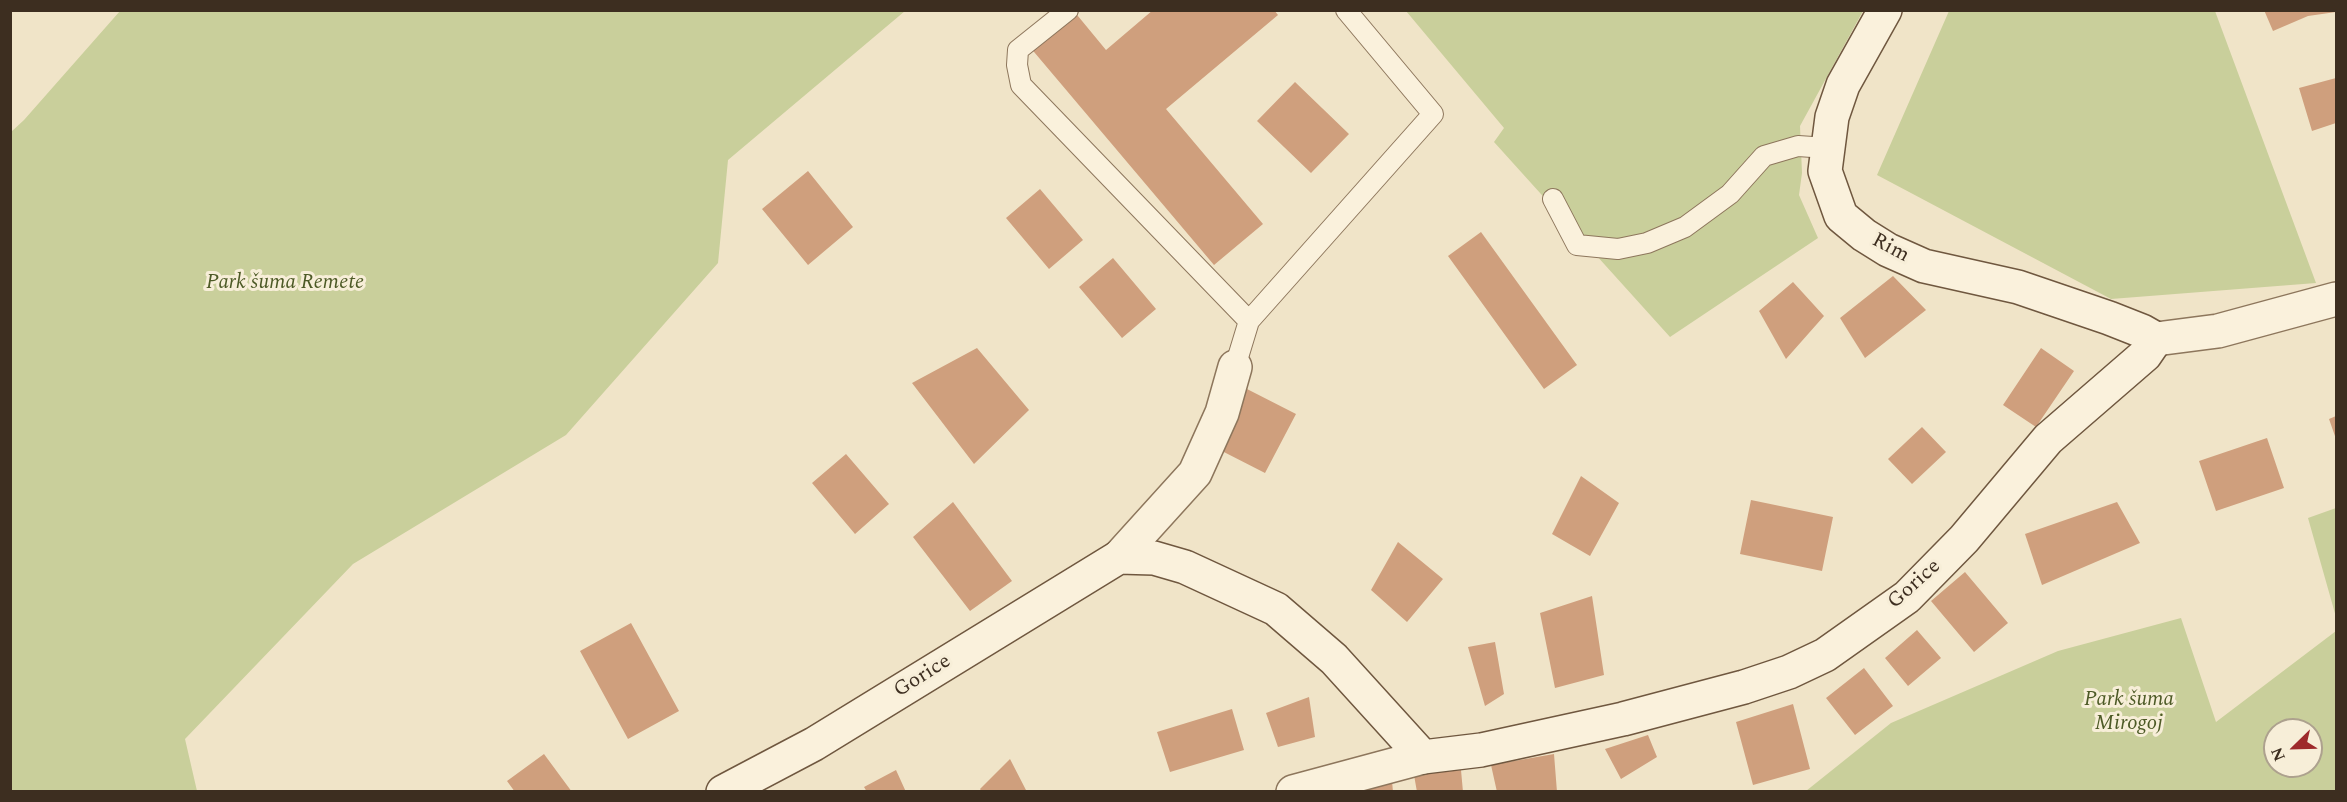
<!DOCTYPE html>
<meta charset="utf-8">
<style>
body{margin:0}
#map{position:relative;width:2347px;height:802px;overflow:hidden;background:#f0e4c8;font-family:Spectral,serif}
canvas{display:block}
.frame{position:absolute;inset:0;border:12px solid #3d2e20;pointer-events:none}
.north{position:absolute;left:2263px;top:718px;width:60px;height:60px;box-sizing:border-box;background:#f7eed8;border:2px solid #ada18e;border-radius:50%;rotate:247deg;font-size:16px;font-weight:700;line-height:24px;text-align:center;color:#3d2e20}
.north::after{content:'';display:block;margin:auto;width:21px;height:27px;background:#9e2a2b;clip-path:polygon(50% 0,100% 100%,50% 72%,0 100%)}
</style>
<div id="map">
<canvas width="2347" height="802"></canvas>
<div class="frame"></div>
<div class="north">N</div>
</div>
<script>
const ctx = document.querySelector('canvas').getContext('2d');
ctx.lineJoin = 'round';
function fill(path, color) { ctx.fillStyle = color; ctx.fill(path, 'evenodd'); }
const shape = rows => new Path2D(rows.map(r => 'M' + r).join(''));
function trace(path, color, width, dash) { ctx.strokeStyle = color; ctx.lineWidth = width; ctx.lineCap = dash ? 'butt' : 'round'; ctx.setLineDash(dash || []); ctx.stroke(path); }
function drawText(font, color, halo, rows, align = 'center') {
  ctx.font = font + ' Spectral,serif'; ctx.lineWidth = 6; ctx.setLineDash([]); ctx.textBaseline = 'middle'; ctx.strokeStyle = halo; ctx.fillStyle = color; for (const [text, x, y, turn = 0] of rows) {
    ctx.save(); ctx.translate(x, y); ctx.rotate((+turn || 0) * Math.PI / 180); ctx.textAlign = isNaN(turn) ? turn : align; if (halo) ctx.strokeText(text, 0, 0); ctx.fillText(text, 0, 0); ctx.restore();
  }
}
fill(shape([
 [120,11,905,11,728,160,718,263,566,435,353,564,185,739,197,791,11,791,11,132,24,120],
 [1406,11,1863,11,1800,126,1802,173,1799,195,1818,238,1670,337,1494,142,1504,128],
 [1949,11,2215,11,2316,283,2111,299,1877,175],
 [2336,508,2336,617,2308,518],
 [2181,618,2216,722,2336,631,2336,791,1806,791,1891,723,2058,651],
 [2275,730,2311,730,2311,766,2275,766]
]), '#c9cf9b');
fill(shape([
 [1073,10,1106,50,1153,10,1274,10,1278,15,1166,109,1263,224,1214,265,1029,46],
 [2264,10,2336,10,2336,12,2308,16,2273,31],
 [2336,78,2336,123,2312,131,2299,88],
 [1295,82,1349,134,1311,173,1257,121],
 [808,171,853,227,808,265,762,209],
 [1040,189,1083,240,1049,269,1006,218],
 [1481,232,1577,365,1544,389,1448,256],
 [1113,258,1156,309,1122,338,1079,287],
 [1893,276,1926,310,1865,358,1840,318],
 [1793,282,1824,316,1786,359,1759,311],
 [977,348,1029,410,974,464,912,383],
 [2041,348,2074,371,2036,427,2003,405],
 [1247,389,1296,414,1265,473,1218,449],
 [2336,416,2336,439,2329,419],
 [1922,427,1946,452,1912,484,1888,459],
 [2267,438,2284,488,2216,511,2199,461],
 [846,454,889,504,855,534,812,483],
 [1581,476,1619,503,1590,556,1552,534],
 [1751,500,1833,517,1822,571,1740,554],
 [953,502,1012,581,970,611,913,537],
 [2117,502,2140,543,2042,585,2025,534],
 [1398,542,1443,579,1407,622,1371,590],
 [1965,572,2008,623,1974,652,1931,601],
 [1592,596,1604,675,1555,688,1540,613],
 [631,623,679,711,628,739,580,651],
 [1917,630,1941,658,1908,686,1885,658],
 [1495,642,1504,694,1485,706,1468,647],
 [1864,668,1893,706,1855,735,1826,698],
 [1309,697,1315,737,1278,747,1266,713],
 [1793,704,1810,769,1753,785,1736,722],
 [1232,709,1244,750,1170,772,1157,732],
 [1648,735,1657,757,1621,779,1605,749],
 [544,754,572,792,515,792,507,781],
 [1554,754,1557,792,1497,792,1491,765],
 [1010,759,1027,792,982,792,980,789],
 [896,770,906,792,867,792,864,787],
 [1461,770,1463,792,1417,792,1414,775],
 [1392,781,1393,792,1340,792]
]), '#cf9f7d');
const lane = shape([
 [1068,10,1018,50,1017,65,1021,85,1249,321],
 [1553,199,1577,245,1618,249,1647,243,1685,227,1730,194,1764,156,1798,146,1827,148],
 [1235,367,1249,321,1433,114,1346,10]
]);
const street = shape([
 [2156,339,2218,331,2336,299],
 [1119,557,1195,473,1222,413,1235,367],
 [1293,792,1423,757]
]);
const secondary = shape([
 [723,792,814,744,1119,557,1154,558,1185,567,1276,609,1334,659,1423,757,1481,750,1623,719,1744,687,1789,672,1825,655,1907,597,1964,539,2048,439,2145,355,2156,339,2142,331,2109,318,2018,287,1924,266,1888,250,1864,235,1841,216,1825,171,1832,117,1843,85,1885,10]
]);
trace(lane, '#8d765c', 22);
trace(street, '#8d765c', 36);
trace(secondary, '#6f573f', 36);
trace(lane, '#faf1dc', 20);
trace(street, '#faf1dc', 33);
trace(secondary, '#faf1dc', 33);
drawText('21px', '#3d2e20', '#f7eed8', [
 ["Rim",1890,249,28],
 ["Gorice",1915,585,-42],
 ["Gorice",923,677,-32]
]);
drawText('italic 21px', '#4d5a26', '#f7eed8', [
 ["Park šuma Remete",285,284],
 ["Park šuma",2129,701],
 ["Mirogoj",2129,725]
]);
</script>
